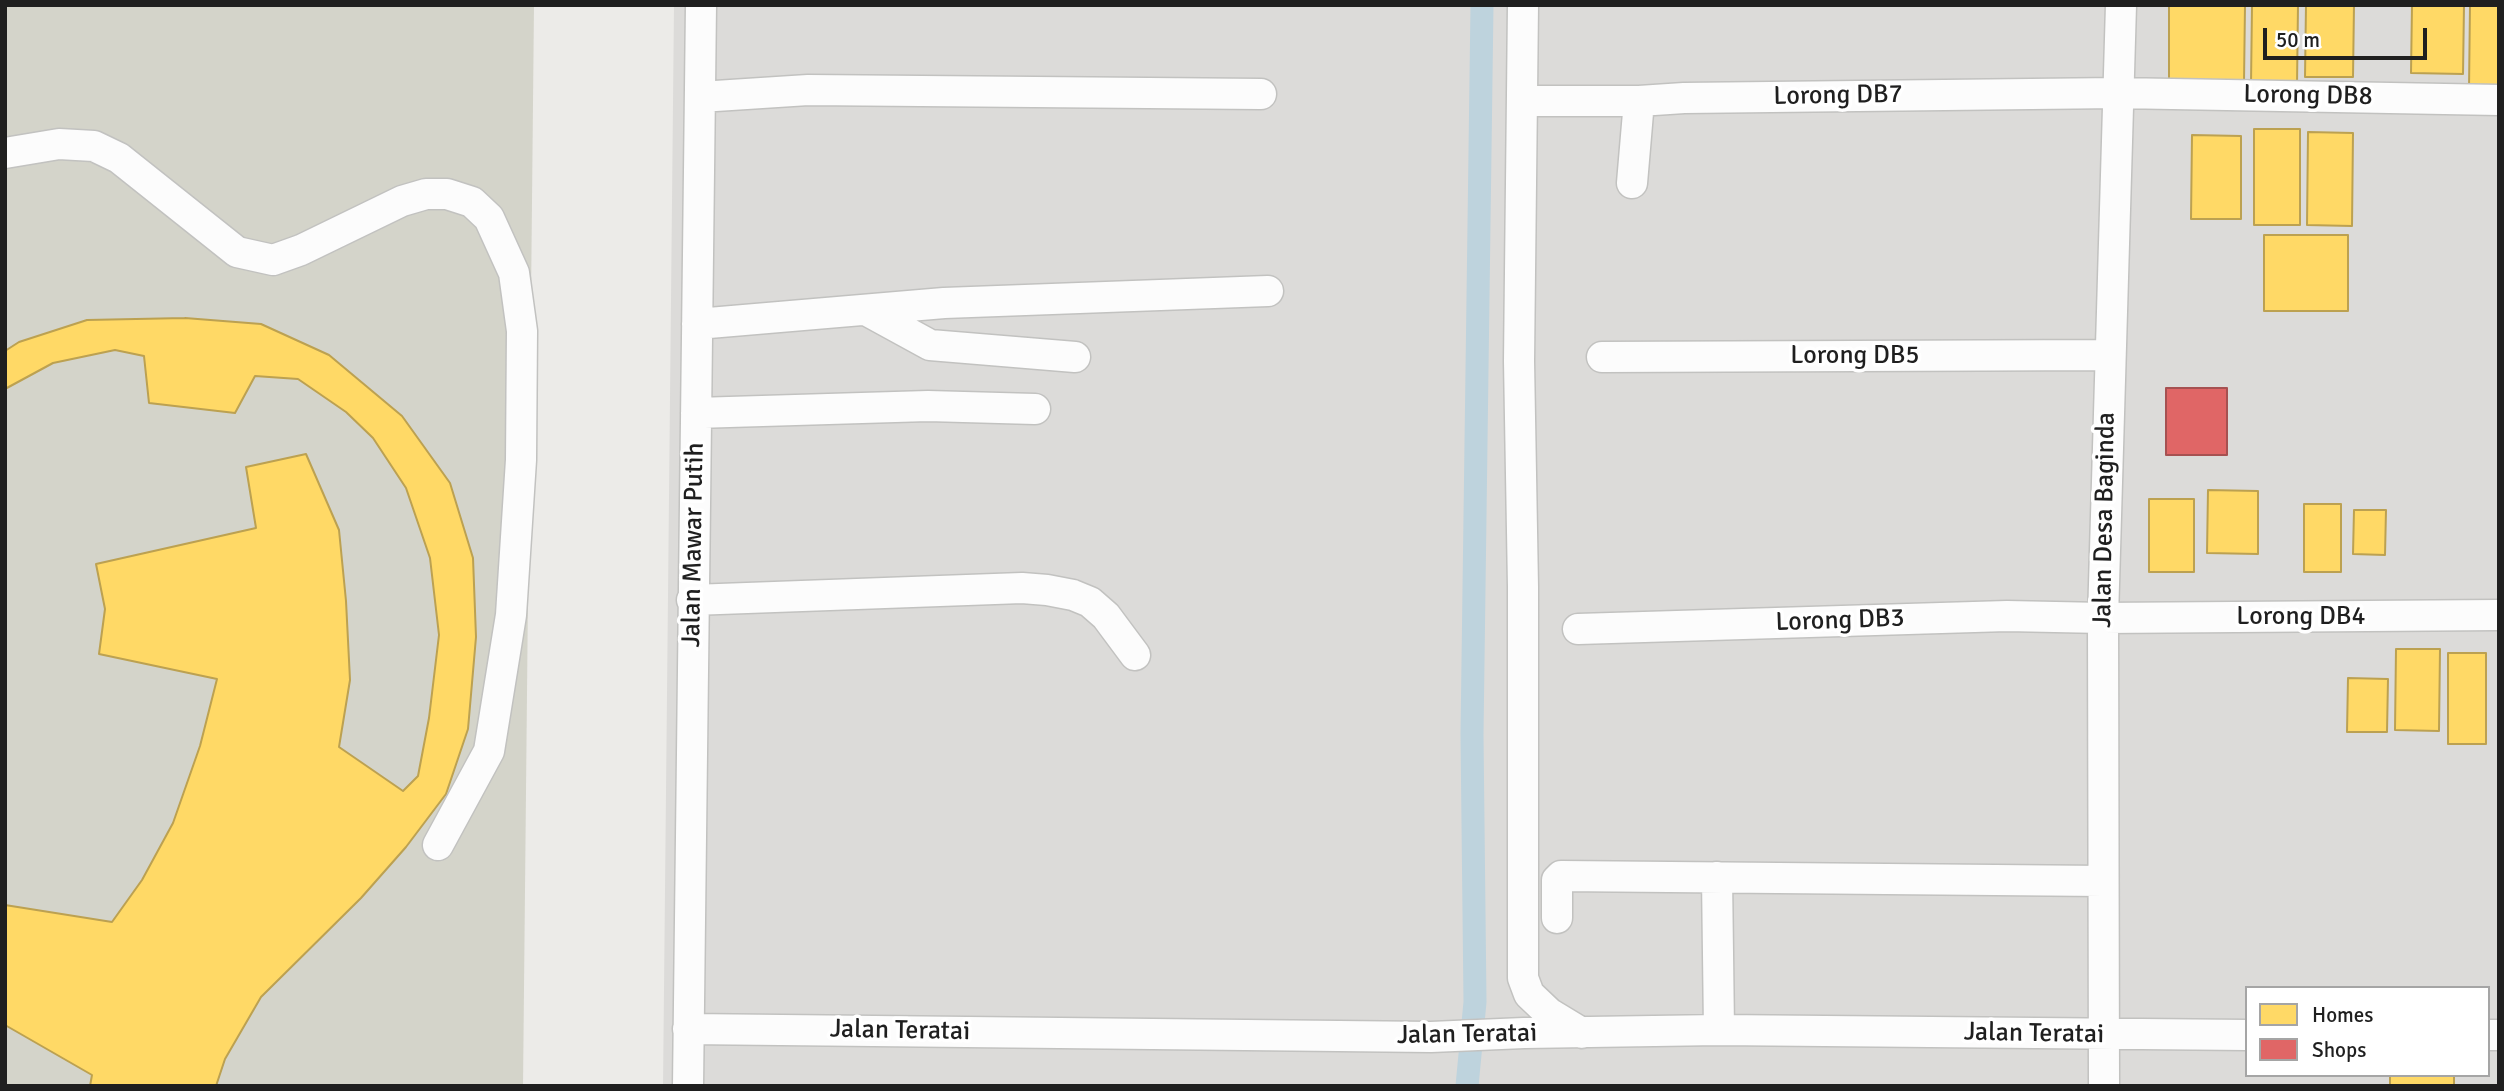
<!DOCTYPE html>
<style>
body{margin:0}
#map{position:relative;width:2504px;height:1091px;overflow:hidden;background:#ecebe8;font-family:Signika,sans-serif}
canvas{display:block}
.frame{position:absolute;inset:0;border:7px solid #1f1f1f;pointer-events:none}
.legend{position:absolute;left:2245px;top:986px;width:245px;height:91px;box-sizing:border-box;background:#fff;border:2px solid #a5a5a5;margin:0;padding:9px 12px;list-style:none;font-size:21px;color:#1f1f1f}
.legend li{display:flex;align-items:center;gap:14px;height:35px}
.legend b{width:35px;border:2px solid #a5a5a5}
.scale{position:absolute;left:2263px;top:28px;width:164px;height:32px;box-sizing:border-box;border:4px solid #1f1f1f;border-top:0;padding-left:9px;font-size:21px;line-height:24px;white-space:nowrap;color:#1f1f1f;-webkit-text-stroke:5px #fff;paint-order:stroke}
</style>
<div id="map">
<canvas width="2504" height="1091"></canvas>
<div class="frame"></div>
<ul class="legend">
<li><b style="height:19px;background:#ffd966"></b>Homes</li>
<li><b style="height:19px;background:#e06666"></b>Shops</li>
</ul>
<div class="scale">50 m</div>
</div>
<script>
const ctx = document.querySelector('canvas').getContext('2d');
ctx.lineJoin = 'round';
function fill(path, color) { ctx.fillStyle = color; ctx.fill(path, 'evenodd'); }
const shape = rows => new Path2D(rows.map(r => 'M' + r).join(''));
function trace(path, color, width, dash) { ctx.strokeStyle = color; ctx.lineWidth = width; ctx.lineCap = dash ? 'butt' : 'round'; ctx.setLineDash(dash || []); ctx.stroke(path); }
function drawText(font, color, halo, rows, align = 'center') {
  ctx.font = font + ' Signika,sans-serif'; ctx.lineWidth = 7; ctx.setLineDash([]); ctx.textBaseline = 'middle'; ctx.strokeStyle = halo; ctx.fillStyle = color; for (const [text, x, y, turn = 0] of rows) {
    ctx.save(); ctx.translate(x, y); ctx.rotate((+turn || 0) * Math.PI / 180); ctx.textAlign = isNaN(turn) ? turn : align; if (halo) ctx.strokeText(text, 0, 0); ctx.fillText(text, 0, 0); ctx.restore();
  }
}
fill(shape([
 [674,5,2499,5,2499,1086,663,1086],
 [2247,988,2488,988,2488,1075,2247,1075]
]), '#dcdbd9');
fill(shape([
 [5,5,534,5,523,1086,5,1086]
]), '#d4d4ca');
const homes = shape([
 [2169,5,2245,5,2244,82,2169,82,2169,5],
 [2252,5,2298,5,2297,85,2251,84,2252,5],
 [2306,5,2354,5,2353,77,2305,77,2306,5],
 [2412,5,2464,5,2463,74,2411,73,2412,5],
 [2470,5,2499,5,2499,90,2469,89,2470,5],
 [2254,129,2300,129,2300,225,2254,225,2254,129],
 [2308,132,2353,133,2352,226,2307,225,2308,132],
 [2192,135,2241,136,2241,219,2191,219,2192,135],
 [2264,235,2348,235,2348,311,2264,311,2264,235],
 [185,318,261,324,329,355,402,416,450,483,473,558,476,637,468,729,446,794,406,847,361,898,261,997,225,1059,216,1086,90,1086,92,1075,5,1025,5,905,112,922,142,880,173,823,200,746,217,679,99,654,105,609,96,564,256,528,246,467,306,454,339,530,346,601,350,680,339,747,403,791,418,776,429,718,439,635,430,558,406,488,373,438,346,412,298,379,255,376,235,413,149,403,144,356,115,350,53,363,5,389,5,351,19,342,87,320,185,318],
 [2208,490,2258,491,2258,554,2207,553,2208,490],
 [2149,499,2194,499,2194,572,2149,572,2149,499],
 [2304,504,2341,504,2341,572,2304,572,2304,504],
 [2354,510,2386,510,2385,555,2353,554,2354,510],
 [2396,649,2440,649,2439,731,2395,730,2396,649],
 [2448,653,2486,653,2486,744,2448,744,2448,653],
 [2348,678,2388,679,2387,732,2347,732,2348,678],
 [2390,1075,2454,1075,2454,1086,2390,1086,2390,1075]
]);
fill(homes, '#ffd966');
trace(homes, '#bca151', 2);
const shops = shape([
 [2166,388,2227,388,2227,455,2166,455,2166,388]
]);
fill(shops, '#e06666');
trace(shops, '#a65151', 2);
trace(shape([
 [1467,1086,1475,1002,1472,734,1482,5]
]), '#bed3dd', 23);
const minor = shape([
 [1523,5,1519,361,1523,587,1523,978,1529,994,1549,1013,1582,1033],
 [700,97,808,90,1261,94],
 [1523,101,1639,101],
 [5,153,59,144,94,146,119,158,237,252,273,260,301,250,402,201,426,194,447,194,472,202,489,218,514,273,522,331,521,460,511,615,489,751,438,845],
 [1632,183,1639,101,1684,98,2118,93,2499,100],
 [866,310,930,345,1075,357],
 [697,324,944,303,1268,291],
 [1602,357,2109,355],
 [696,413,928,406,1035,409],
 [692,600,1022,588,1047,590,1073,595,1090,602,1106,616,1135,655],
 [1578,629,2007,616,2103,618,2499,615],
 [1717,877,1719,1030],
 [1557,918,1557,880,1561,876,2103,881],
 [688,1029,1431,1037,1524,1033,1719,1030,2247,1035],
 [2488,1035,2499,1035],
 [688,1086,701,5],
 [2104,1086,2103,618,2121,5]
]);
trace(minor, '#c2c2c0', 33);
trace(minor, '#fcfcfc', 30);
drawText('26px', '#1f1f1f', '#fff', [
 ["Lorong DB7",1838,96,-1],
 ["Lorong DB8",2308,96,1],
 ["Lorong DB5",1855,356],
 ["Jalan Desa Baginda",2105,520,-89],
 ["Jalan Mawar Putih",694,545,-89],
 ["Lorong DB4",2301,617],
 ["Lorong DB3",1840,621,-2],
 ["Jalan Teratai",900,1031,1],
 ["Jalan Teratai",2034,1034,1],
 ["Jalan Teratai",1467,1035,-1]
]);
</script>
